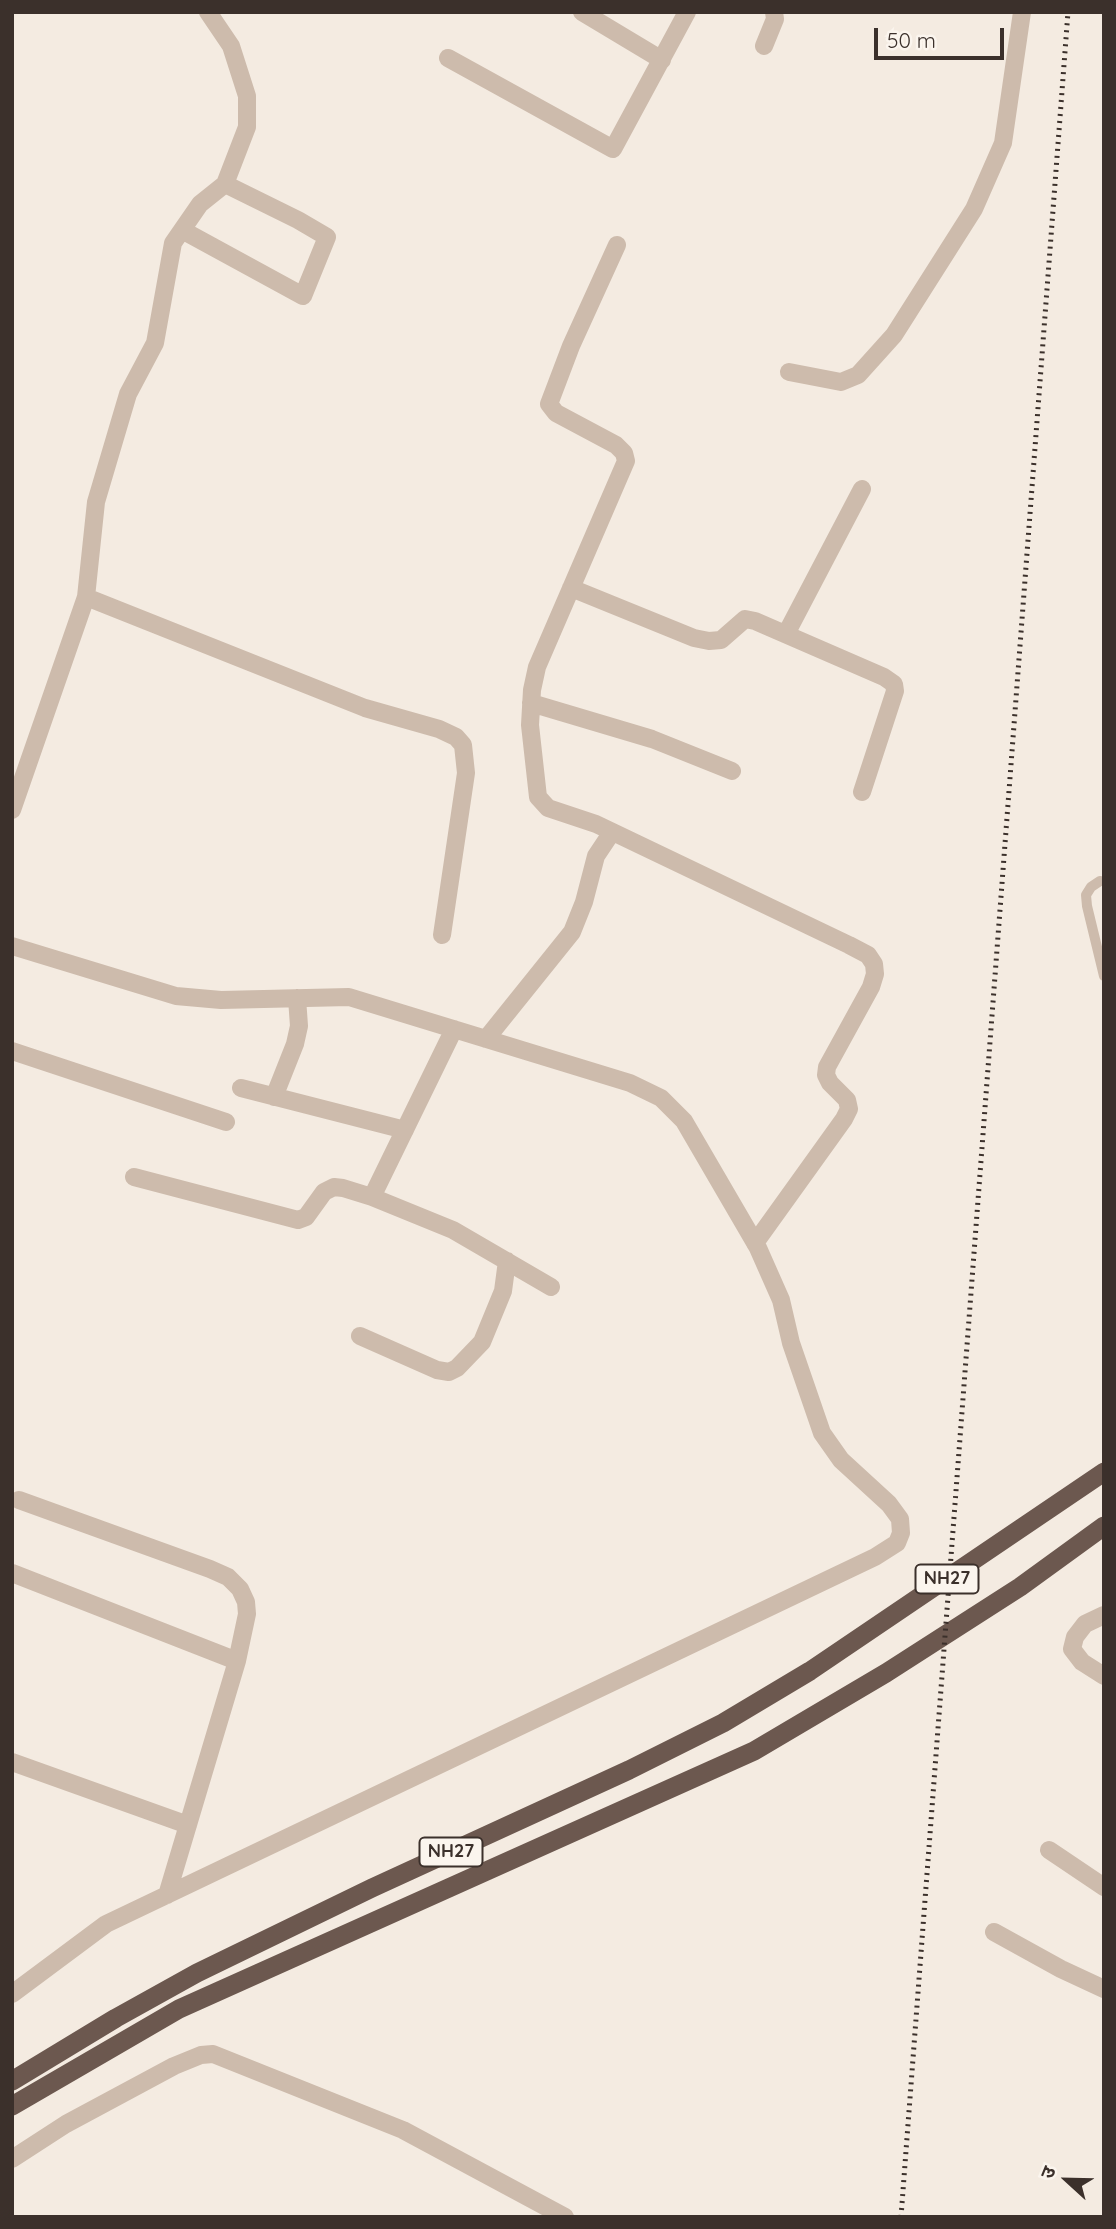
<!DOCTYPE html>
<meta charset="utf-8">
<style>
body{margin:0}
#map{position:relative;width:1116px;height:2229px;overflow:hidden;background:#f4ebe1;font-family:Quicksand,"Noto Sans Devanagari",sans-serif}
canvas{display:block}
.frame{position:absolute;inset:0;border:14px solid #3b302b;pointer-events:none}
.north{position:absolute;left:1032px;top:2145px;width:70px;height:70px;-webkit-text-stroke:5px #fbf5ee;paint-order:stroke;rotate:292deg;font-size:19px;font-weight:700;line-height:28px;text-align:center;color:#3b302b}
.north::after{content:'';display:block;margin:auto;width:24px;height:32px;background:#3b302b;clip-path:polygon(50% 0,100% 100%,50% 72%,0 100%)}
.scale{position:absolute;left:874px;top:28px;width:130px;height:32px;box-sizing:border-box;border:4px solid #3b302b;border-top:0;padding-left:9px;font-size:21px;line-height:24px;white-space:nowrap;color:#3b302b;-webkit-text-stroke:5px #fbf5ee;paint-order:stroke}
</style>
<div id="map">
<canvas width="1116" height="2229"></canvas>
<div class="frame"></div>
<div class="north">उ</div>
<div class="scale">50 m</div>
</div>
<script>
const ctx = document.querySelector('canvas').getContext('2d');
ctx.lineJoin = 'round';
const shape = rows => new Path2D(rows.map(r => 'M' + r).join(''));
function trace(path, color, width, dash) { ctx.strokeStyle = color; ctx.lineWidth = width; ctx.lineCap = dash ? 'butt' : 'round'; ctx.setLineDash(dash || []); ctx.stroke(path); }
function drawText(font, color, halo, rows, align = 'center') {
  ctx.font = font + ' Quicksand,sans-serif'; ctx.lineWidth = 7; ctx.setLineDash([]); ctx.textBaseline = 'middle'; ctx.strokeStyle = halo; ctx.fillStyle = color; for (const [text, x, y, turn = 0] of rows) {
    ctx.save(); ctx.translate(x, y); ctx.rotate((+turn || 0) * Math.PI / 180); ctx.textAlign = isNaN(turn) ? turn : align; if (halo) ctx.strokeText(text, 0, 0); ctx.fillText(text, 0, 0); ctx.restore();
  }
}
trace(shape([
 [1100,881,1091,887,1086,895,1087,906,1104,976]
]), '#cdbbac', 10);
trace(shape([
 [582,12,662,60],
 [764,46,775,19,774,12],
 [448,58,613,149,687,12],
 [182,230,303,296,327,237,298,220,225,184],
 [617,245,571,346,549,404,556,413,616,445,624,453,626,461,537,667,532,690,530,725,538,797,548,808,596,824,849,945,868,955,874,964,875,974,871,987,827,1067,826,1075,830,1083,847,1100,849,1109,844,1119,755,1243],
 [789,372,841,382,858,375,894,335,974,209,1003,143,1022,12],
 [571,588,694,638,709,641,721,640,745,619,755,621,884,677,894,684,895,691,862,792],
 [86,597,365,708,439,729,456,737,463,745,466,773,442,935],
 [786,634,862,489],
 [531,703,652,739,732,771],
 [12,810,86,597,96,502,128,394,155,343,173,243,200,204,225,184,247,127,247,96,231,46,208,12],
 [12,946,176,996,221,1000,349,997,630,1083,661,1098,684,1121,758,1248,781,1300,791,1343,822,1433,841,1460,889,1504,900,1519,901,1533,897,1543,875,1557,106,1924,12,1994],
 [486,1039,572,932,584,902,596,856,612,832],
 [12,1051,226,1122],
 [241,1088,405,1130],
 [274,1097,295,1044,299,1026,297,998],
 [134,1177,298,1220,306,1217,324,1192,334,1187,343,1188,372,1197,453,1230,551,1287],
 [372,1197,454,1029],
 [360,1336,437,1370,449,1372,457,1368,482,1342,503,1291,507,1261],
 [19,1500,210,1569,228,1577,240,1589,246,1602,247,1614,237,1661,167,1895],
 [12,1573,237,1661],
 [1104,1615,1085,1624,1075,1637,1072,1649,1082,1662,1104,1676],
 [12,1762,188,1825],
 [1049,1850,1104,1887],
 [994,1932,1061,1969,1104,1989],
 [12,2159,66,2124,174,2066,201,2055,213,2054,403,2130,565,2217]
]), '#cdbbac', 18);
trace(shape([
 [12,2081,116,2018,197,1973,372,1888,629,1770,723,1723,810,1671,1104,1472],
 [12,2106,179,2009,754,1751,886,1673,1020,1587,1104,1526]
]), '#6c584f', 19);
trace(shape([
 [901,2217,1068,12]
]), '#3b302b', 5, [2, 5]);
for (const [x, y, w] of [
 [947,1579,63],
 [451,1852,63]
]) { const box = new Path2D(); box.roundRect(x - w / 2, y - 14.5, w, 29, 5); ctx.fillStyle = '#fbf5ee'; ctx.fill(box); trace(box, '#3b302b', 2); }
drawText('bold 18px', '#3b302b', null, [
 ["NH27",947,1579],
 ["NH27",451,1852]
]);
</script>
